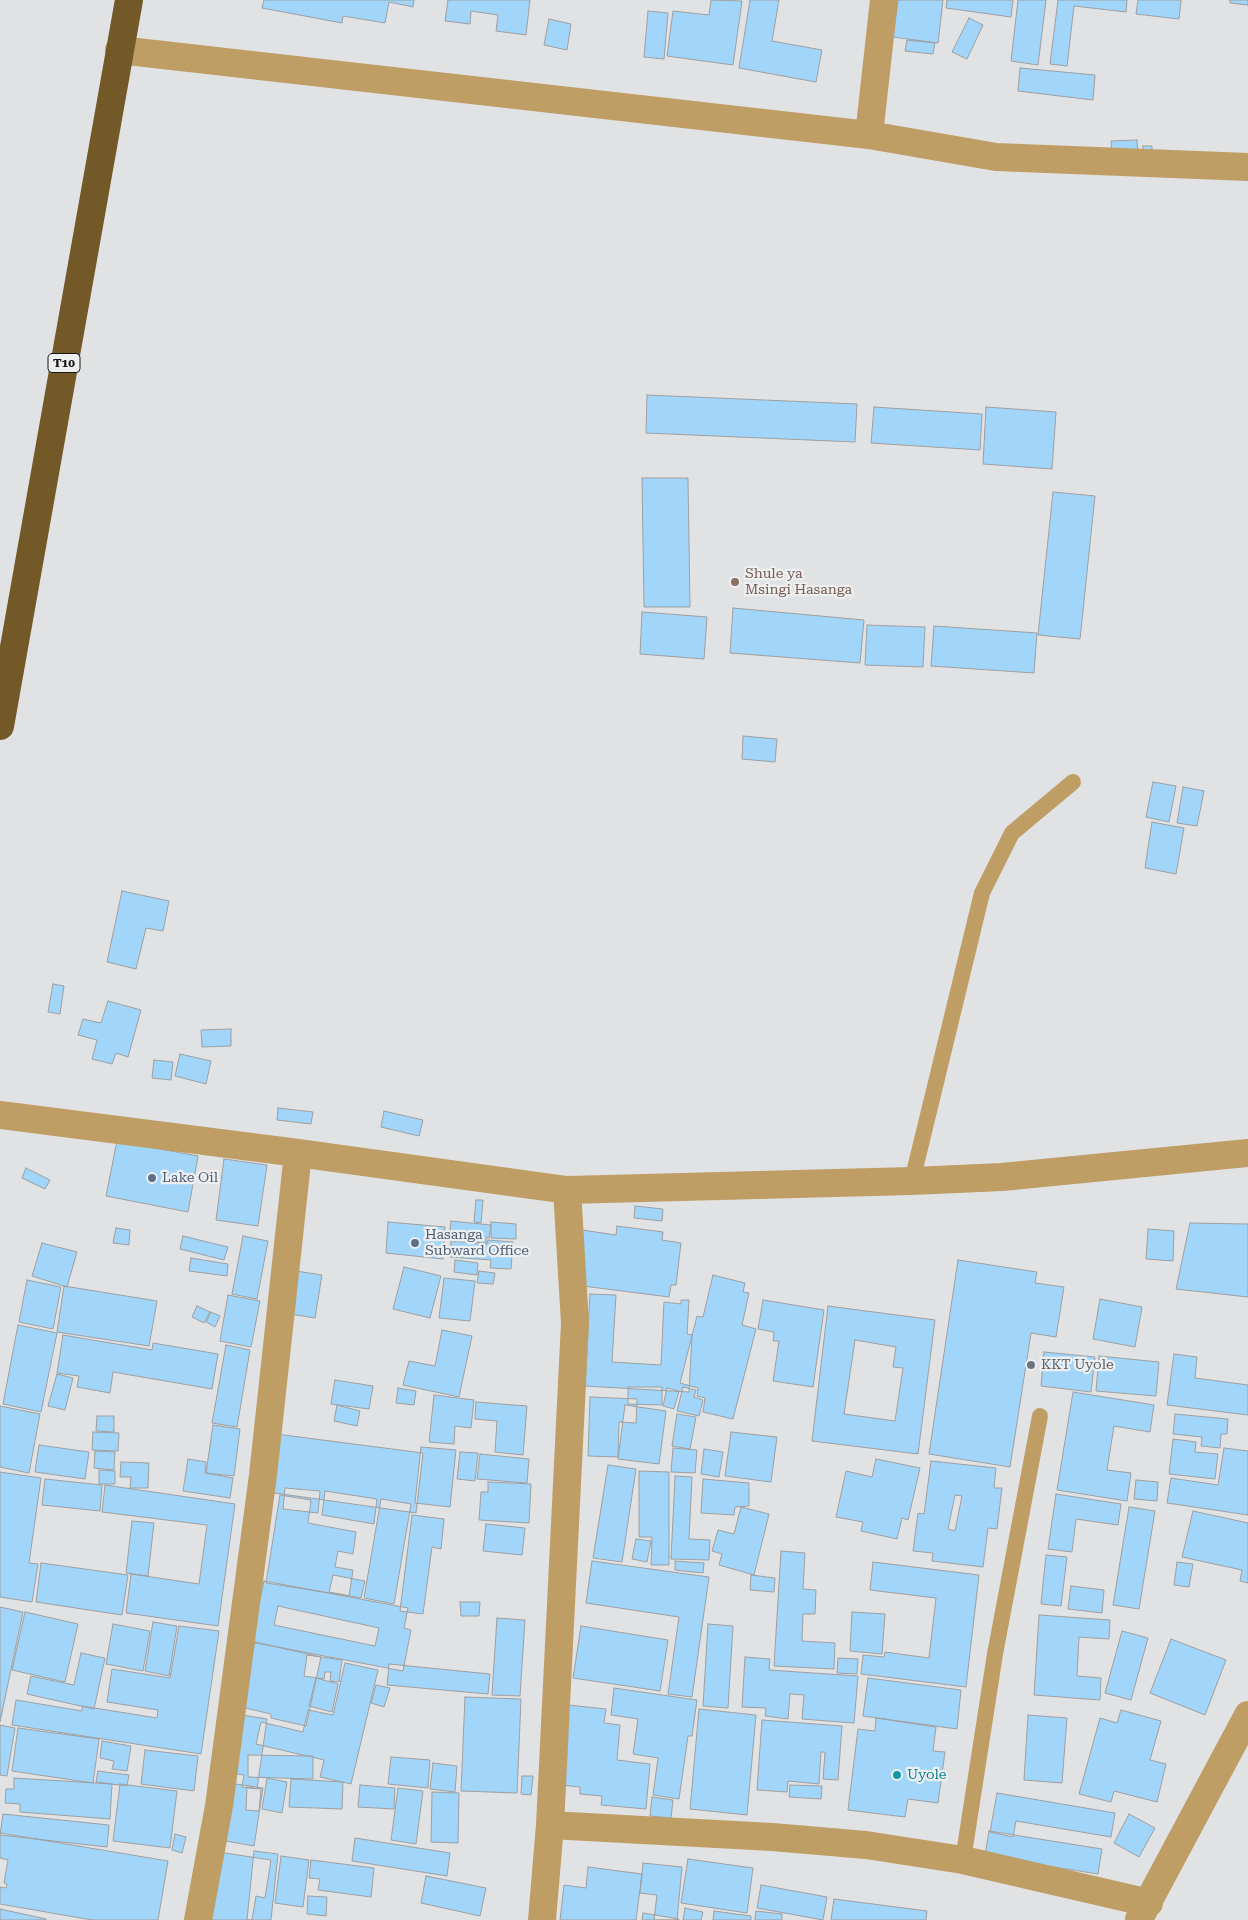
<!DOCTYPE html>
<style>
body{margin:0}
canvas{display:block;background:#e1e2e3}
</style>
<canvas width="1248" height="1920"></canvas>
<script>
const ctx = document.querySelector('canvas').getContext('2d');
ctx.lineJoin = 'round';
function fill(path, color) { ctx.fillStyle = color; ctx.fill(path, 'evenodd'); }
const shape = rows => new Path2D(rows.map(r => 'M' + r).join(''));
function trace(path, color, width, dash) { ctx.strokeStyle = color; ctx.lineWidth = width; ctx.lineCap = dash ? 'butt' : 'round'; ctx.setLineDash(dash || []); ctx.stroke(path); }
function drawText(font, color, halo, rows, align = 'center') {
  ctx.font = font + ' "Roboto Serif",serif'; ctx.lineWidth = 4.5; ctx.setLineDash([]); ctx.textBaseline = 'middle'; ctx.strokeStyle = halo; ctx.fillStyle = color; for (const [text, x, y, turn = 0] of rows) {
    ctx.save(); ctx.translate(x, y); ctx.rotate((+turn || 0) * Math.PI / 180); ctx.textAlign = isNaN(turn) ? turn : align; if (halo) ctx.strokeText(text, 0, 0); ctx.fillText(text, 0, 0); ctx.restore();
  }
}
const building = shape([
 [264,0,414,0,413,7,389,2,385,23,343,16,342,23,262,8,264,0],
 [448,0,530,0,526,35,496,31,498,15,471,11,470,24,445,21,448,0],
 [711,0,742,1,733,65,667,56,673,11,709,15,711,0],
 [750,0,779,0,772,41,822,50,816,82,739,68,750,0],
 [898,0,943,0,938,43,893,37,898,0],
 [947,0,1013,0,1011,17,946,8,947,0],
 [1018,0,1046,0,1038,65,1011,61,1018,0],
 [1058,0,1127,0,1126,12,1074,6,1067,66,1050,64,1058,0],
 [1138,0,1181,0,1179,19,1136,14,1138,0],
 [1230,0,1248,0,1248,5,1230,3,1230,0],
 [648,11,668,13,664,59,644,57,648,11],
 [969,18,983,25,967,59,952,52,969,18],
 [549,19,571,24,567,50,544,45,549,19],
 [907,40,935,43,933,54,905,51,907,40],
 [1020,68,1095,75,1093,100,1018,91,1020,68],
 [1137,140,1138,154,1112,155,1111,141,1137,140],
 [1143,146,1152,146,1152,158,1143,158,1143,146],
 [647,395,857,404,855,442,646,433,647,395],
 [874,407,982,414,980,450,871,443,874,407],
 [986,407,1056,412,1052,469,983,464,986,407],
 [642,478,688,478,690,607,644,607,642,478],
 [1053,492,1095,496,1080,639,1038,635,1053,492],
 [733,608,864,620,860,663,730,653,733,608],
 [642,612,707,617,704,659,640,654,642,612],
 [867,625,925,627,923,667,865,665,867,625],
 [934,626,1037,633,1034,673,931,666,934,626],
 [743,736,777,739,775,762,742,759,743,736],
 [1153,782,1176,786,1169,822,1146,817,1153,782],
 [1183,787,1204,791,1197,826,1177,823,1183,787],
 [1152,822,1184,828,1176,874,1145,868,1152,822],
 [122,891,169,901,163,931,146,928,136,969,107,962,122,891],
 [53,984,64,986,60,1014,48,1012,53,984],
 [108,1001,141,1010,128,1057,116,1053,112,1064,92,1059,97,1040,78,1035,83,1019,101,1023,108,1001],
 [231,1029,231,1046,202,1047,201,1030,231,1029],
 [180,1054,211,1061,206,1084,175,1076,180,1054],
 [154,1060,173,1062,171,1080,152,1078,154,1060],
 [278,1108,313,1112,311,1124,277,1120,278,1108],
 [384,1111,423,1120,419,1136,381,1127,384,1111],
 [117,1141,198,1156,188,1212,106,1196,117,1141],
 [224,1159,267,1165,258,1226,216,1220,224,1159],
 [26,1168,50,1180,45,1189,22,1178,26,1168],
 [476,1200,483,1200,481,1223,474,1222,476,1200],
 [635,1206,663,1209,662,1221,634,1218,635,1206],
 [451,1221,491,1225,489,1238,486,1237,486,1243,449,1239,451,1221],
 [388,1222,445,1227,443,1259,386,1253,388,1222],
 [491,1222,516,1224,516,1239,491,1238,491,1222],
 [1190,1223,1248,1224,1248,1297,1176,1289,1190,1223],
 [617,1226,663,1232,662,1240,681,1243,676,1285,671,1285,669,1297,575,1285,582,1230,616,1235,617,1226],
 [116,1228,130,1230,129,1245,113,1243,116,1228],
 [1148,1229,1174,1231,1173,1261,1146,1259,1148,1229],
 [183,1236,228,1247,224,1260,180,1249,183,1236],
 [243,1236,268,1241,257,1299,232,1294,243,1236],
 [488,1240,513,1242,511,1269,490,1268,491,1260,450,1257,451,1241,487,1244,488,1240],
 [42,1243,77,1252,67,1287,32,1276,42,1243],
 [191,1258,228,1264,227,1276,189,1271,191,1258],
 [455,1260,478,1263,477,1275,454,1272,455,1260],
 [958,1260,1037,1272,1035,1283,1064,1287,1056,1337,1031,1333,1010,1467,929,1454,958,1260],
 [404,1267,441,1276,430,1318,393,1309,404,1267],
 [296,1271,322,1275,315,1318,290,1314,296,1271],
 [479,1271,495,1273,493,1284,477,1283,479,1271],
 [713,1275,745,1283,743,1292,749,1293,742,1325,756,1329,733,1419,703,1412,705,1398,697,1396,698,1388,680,1383,697,1316,703,1317,713,1275],
 [444,1278,475,1281,470,1321,439,1318,444,1278],
 [27,1280,61,1287,53,1329,19,1322,27,1280],
 [64,1286,157,1301,149,1346,57,1332,64,1286],
 [590,1294,616,1295,612,1362,661,1365,664,1302,681,1304,681,1300,689,1300,687,1334,692,1335,689,1392,585,1386,590,1294],
 [228,1295,260,1301,251,1347,220,1341,228,1295],
 [1100,1299,1142,1307,1135,1347,1093,1339,1100,1299],
 [763,1300,824,1310,813,1387,773,1381,779,1341,773,1341,774,1332,758,1329,763,1300],
 [197,1306,210,1312,204,1323,192,1317,197,1306],
 [828,1306,935,1320,918,1454,812,1441,828,1306],
 [855,1340,896,1347,893,1367,903,1368,895,1421,844,1414,855,1340],
 [211,1312,220,1316,215,1327,206,1322,211,1312],
 [18,1325,57,1333,41,1412,3,1404,18,1325],
 [442,1330,472,1336,459,1397,403,1385,409,1361,435,1366,442,1330],
 [63,1335,152,1350,153,1343,218,1354,212,1389,113,1372,110,1393,77,1387,79,1376,57,1373,63,1335],
 [226,1345,250,1350,237,1427,212,1423,226,1345],
 [1044,1352,1095,1357,1091,1392,1041,1386,1044,1352],
 [1174,1354,1197,1357,1195,1378,1248,1385,1248,1415,1167,1405,1174,1354],
 [1099,1356,1159,1362,1156,1396,1096,1391,1099,1356],
 [57,1374,73,1378,65,1410,48,1406,57,1374],
 [335,1380,373,1386,369,1409,331,1404,335,1380],
 [628,1387,662,1387,662,1405,628,1404,628,1387],
 [683,1387,696,1390,694,1397,703,1400,699,1416,677,1411,683,1387],
 [398,1388,416,1391,414,1405,396,1403,398,1388],
 [667,1388,679,1391,674,1409,663,1406,667,1388],
 [1073,1392,1154,1405,1150,1432,1114,1426,1107,1470,1131,1473,1127,1501,1057,1490,1073,1392],
 [434,1395,474,1400,471,1428,455,1426,454,1444,429,1442,434,1395],
 [590,1397,637,1399,636,1423,619,1422,618,1457,588,1456,590,1397],
 [476,1402,527,1406,523,1455,495,1452,497,1421,475,1419,476,1402],
 [337,1405,360,1411,357,1426,334,1421,337,1405],
 [625,1405,666,1411,659,1464,618,1459,625,1405],
 [0,1406,40,1414,29,1473,0,1467,0,1406],
 [677,1414,696,1417,690,1449,672,1446,677,1414],
 [1175,1414,1228,1419,1227,1434,1221,1434,1220,1448,1201,1446,1202,1437,1173,1434,1175,1414],
 [97,1416,114,1416,114,1432,96,1431,97,1416],
 [213,1425,240,1429,234,1476,206,1473,213,1425],
 [93,1432,119,1433,118,1451,92,1450,93,1432],
 [731,1432,777,1437,771,1482,725,1476,731,1432],
 [276,1434,423,1453,416,1513,268,1492,276,1434],
 [1173,1439,1196,1442,1195,1452,1218,1454,1215,1479,1169,1474,1173,1439],
 [39,1445,89,1452,85,1479,35,1472,39,1445],
 [421,1447,456,1450,450,1507,415,1503,421,1447],
 [673,1448,697,1450,695,1473,671,1472,673,1448],
 [1224,1448,1248,1451,1248,1515,1167,1503,1171,1478,1218,1485,1224,1448],
 [704,1449,723,1452,719,1477,701,1474,704,1449],
 [95,1451,115,1452,114,1470,94,1468,95,1451],
 [460,1452,478,1453,475,1481,457,1479,460,1452],
 [480,1454,529,1459,527,1483,477,1479,480,1454],
 [188,1459,206,1462,205,1473,233,1478,230,1498,183,1491,188,1459],
 [876,1459,920,1468,908,1520,902,1518,897,1539,861,1531,863,1522,836,1517,846,1471,872,1477,876,1459],
 [931,1461,996,1468,994,1488,1002,1488,997,1529,988,1528,983,1567,932,1561,933,1553,913,1551,918,1513,924,1514,931,1461],
 [955,1495,962,1496,955,1531,948,1529,955,1495],
 [121,1462,149,1463,148,1488,130,1488,131,1477,120,1477,121,1462],
 [608,1465,636,1469,622,1562,593,1558,608,1465],
 [99,1470,115,1471,115,1484,99,1484,99,1470],
 [639,1471,669,1472,669,1565,651,1565,652,1537,639,1537,639,1471],
 [0,1472,41,1478,29,1563,38,1564,32,1602,0,1597,0,1472],
 [675,1476,692,1477,689,1539,710,1540,709,1560,671,1559,675,1476],
 [45,1479,102,1485,100,1511,42,1505,45,1479],
 [703,1479,749,1483,749,1506,735,1507,734,1515,701,1513,703,1479],
 [1136,1480,1158,1482,1157,1501,1134,1499,1136,1480],
 [488,1482,531,1484,529,1523,479,1520,481,1492,488,1492,488,1482],
 [105,1485,235,1504,218,1626,126,1613,131,1574,199,1584,207,1525,102,1512,105,1485],
 [285,1488,320,1491,318,1513,283,1509,285,1488],
 [325,1491,377,1499,374,1524,322,1515,325,1491],
 [1056,1494,1121,1504,1118,1525,1076,1519,1072,1552,1048,1549,1056,1494],
 [280,1495,311,1500,308,1523,356,1532,353,1554,338,1551,335,1567,353,1570,349,1596,266,1583,280,1495],
 [381,1499,411,1504,394,1604,364,1598,381,1499],
 [741,1507,769,1514,754,1575,719,1565,722,1554,712,1551,718,1530,734,1534,741,1507],
 [1129,1507,1155,1511,1139,1609,1113,1605,1129,1507],
 [1193,1511,1248,1523,1248,1583,1240,1581,1242,1570,1182,1557,1193,1511],
 [412,1515,444,1519,441,1549,432,1547,423,1614,400,1611,412,1515],
 [132,1521,154,1523,148,1576,126,1573,132,1521],
 [486,1524,525,1528,522,1555,483,1551,486,1524],
 [636,1539,651,1541,647,1562,632,1559,636,1539],
 [781,1551,805,1553,803,1589,816,1590,815,1614,803,1614,802,1641,835,1643,834,1669,774,1666,781,1551],
 [1046,1555,1067,1557,1061,1606,1041,1604,1046,1555],
 [592,1561,709,1577,692,1697,668,1694,679,1617,586,1603,592,1561],
 [675,1561,704,1563,703,1573,675,1570,675,1561],
 [873,1562,979,1575,966,1687,861,1674,863,1655,884,1657,885,1652,929,1658,936,1598,870,1590,873,1562],
 [1177,1562,1193,1564,1189,1587,1174,1585,1177,1562],
 [41,1563,128,1575,122,1615,36,1602,41,1563],
 [333,1575,365,1581,361,1598,329,1592,333,1575],
 [751,1575,775,1578,774,1592,750,1590,751,1575],
 [264,1581,408,1608,404,1628,411,1630,403,1671,251,1642,264,1581],
 [278,1606,379,1628,375,1646,274,1625,278,1606],
 [1071,1586,1104,1590,1102,1613,1068,1609,1071,1586],
 [460,1602,480,1602,479,1616,461,1616,460,1602],
 [0,1607,23,1612,0,1722,0,1607],
 [25,1612,78,1624,65,1682,12,1670,25,1612],
 [852,1612,885,1614,882,1654,850,1651,852,1612],
 [1039,1615,1110,1620,1109,1639,1079,1637,1077,1676,1101,1678,1100,1700,1034,1695,1039,1615],
 [497,1618,525,1620,520,1696,492,1695,497,1618],
 [153,1622,177,1626,169,1676,145,1671,153,1622],
 [113,1624,150,1631,143,1671,106,1664,113,1624],
 [708,1624,733,1626,728,1708,703,1706,708,1624],
 [179,1626,219,1631,201,1754,12,1725,16,1700,82,1711,82,1706,157,1718,158,1710,107,1702,112,1669,170,1678,179,1626],
 [581,1626,668,1640,660,1691,573,1678,581,1626],
 [1122,1631,1148,1638,1131,1700,1105,1693,1122,1631],
 [1171,1639,1226,1660,1205,1715,1150,1693,1171,1639],
 [255,1642,321,1657,306,1726,271,1718,271,1714,241,1707,255,1642],
 [81,1653,105,1658,94,1709,27,1694,31,1676,74,1685,81,1653],
 [307,1655,342,1660,339,1682,330,1681,331,1672,325,1672,324,1679,304,1676,307,1655],
 [745,1657,770,1659,769,1670,858,1676,854,1723,802,1719,804,1695,790,1694,788,1719,765,1716,766,1708,742,1707,745,1657],
 [838,1658,858,1659,857,1674,837,1673,838,1658],
 [345,1663,378,1670,351,1784,320,1777,324,1760,256,1744,261,1722,303,1732,308,1710,333,1715,345,1663],
 [389,1664,490,1674,488,1694,387,1685,389,1664],
 [316,1678,338,1684,332,1712,309,1706,316,1678],
 [868,1678,961,1690,957,1729,863,1716,868,1678],
 [376,1685,390,1688,384,1707,371,1703,376,1685],
 [614,1688,697,1700,692,1736,688,1736,679,1799,653,1795,658,1758,633,1754,638,1719,611,1715,614,1688],
 [465,1697,521,1699,517,1793,461,1791,465,1697],
 [568,1705,606,1709,604,1723,620,1725,617,1760,650,1764,646,1809,601,1805,602,1796,580,1794,580,1787,561,1785,568,1705],
 [699,1709,756,1715,747,1815,690,1809,699,1709],
 [1121,1710,1161,1721,1150,1760,1166,1764,1157,1802,1114,1791,1111,1802,1079,1794,1100,1718,1117,1723,1121,1710],
 [236,1714,267,1719,257,1789,242,1787,244,1775,236,1774,236,1714],
 [1028,1715,1067,1718,1062,1783,1024,1780,1028,1715],
 [876,1718,936,1727,933,1751,945,1752,938,1803,908,1799,905,1817,848,1810,858,1729,875,1731,876,1718],
 [762,1720,842,1726,838,1780,823,1779,825,1752,821,1752,819,1784,788,1781,787,1792,757,1790,762,1720],
 [0,1725,15,1728,7,1776,0,1775,0,1725],
 [18,1728,99,1739,93,1783,12,1771,18,1728],
 [102,1741,131,1746,127,1771,112,1769,114,1761,100,1758,102,1741],
 [145,1750,198,1756,194,1791,141,1784,145,1750],
 [248,1755,313,1756,313,1779,248,1777,248,1755],
 [391,1757,430,1760,428,1788,388,1784,391,1757],
 [433,1763,457,1766,455,1792,430,1789,433,1763],
 [98,1771,129,1775,127,1786,96,1782,98,1771],
 [522,1776,533,1776,531,1795,521,1794,522,1776],
 [14,1778,112,1784,110,1819,20,1812,20,1804,5,1803,6,1789,14,1789,14,1778],
 [267,1778,287,1782,282,1813,262,1809,267,1778],
 [291,1779,343,1782,342,1809,289,1807,291,1779],
 [229,1783,263,1788,254,1846,220,1840,229,1783],
 [120,1784,177,1791,170,1848,113,1841,120,1784],
 [360,1785,395,1788,394,1809,358,1807,360,1785],
 [790,1785,822,1786,821,1799,789,1797,790,1785],
 [247,1787,261,1789,259,1811,246,1810,247,1787],
 [398,1788,423,1791,416,1844,391,1840,398,1788],
 [432,1792,459,1793,458,1843,431,1842,432,1792],
 [997,1793,1115,1813,1111,1837,1016,1821,1013,1837,990,1832,997,1793],
 [652,1797,673,1800,671,1818,650,1816,652,1797],
 [3,1814,109,1825,107,1847,0,1835,3,1814],
 [1129,1814,1155,1828,1139,1857,1114,1843,1129,1814],
 [989,1831,1102,1849,1098,1874,985,1856,989,1831],
 [0,1833,168,1861,158,1920,92,1920,0,1904,0,1887,6,1888,7,1884,4,1883,8,1860,0,1858,0,1833],
 [175,1834,186,1837,182,1853,172,1850,175,1834],
 [355,1838,450,1853,447,1876,352,1861,355,1838],
 [254,1851,278,1854,271,1920,247,1920,254,1851],
 [218,1852,271,1860,265,1898,256,1896,252,1920,207,1920,218,1852],
 [281,1856,309,1860,303,1907,275,1903,281,1856],
 [688,1859,753,1868,747,1913,681,1903,688,1859],
 [311,1860,374,1868,371,1897,318,1890,320,1879,309,1878,311,1860],
 [643,1863,682,1867,677,1920,654,1920,657,1895,640,1893,643,1863],
 [588,1867,642,1874,636,1920,560,1920,564,1885,586,1888,588,1867],
 [426,1876,486,1888,480,1916,421,1903,426,1876],
 [761,1885,827,1897,823,1920,757,1908,761,1885],
 [308,1896,327,1897,326,1916,307,1914,308,1896],
 [834,1899,927,1911,926,1920,831,1920,834,1899],
 [685,1908,703,1912,701,1920,683,1920,685,1908],
 [0,1909,46,1919,46,1920,0,1920,0,1909],
 [714,1911,751,1916,751,1920,713,1920,714,1911],
 [756,1911,782,1914,782,1920,755,1920,756,1911],
 [643,1913,679,1919,679,1920,642,1920,643,1913]
]);
fill(building, '#a1d5fa');
trace(building, '#9e9fa0', 1);
trace(shape([
 [912,1181,982,893,1012,833,1073,782],
 [963,1860,995,1654,1040,1416]
]), '#bf9e66', 16);
trace(shape([
 [119,50,869,135,996,157,1248,167],
 [869,135,884,0],
 [0,1115,298,1153,567,1190,912,1181,1002,1177,1248,1153],
 [550,1825,772,1837,866,1845,963,1860,1149,1903],
 [1139,1919,1248,1715],
 [198,1920,219,1806,263,1475,298,1153],
 [542,1920,550,1825,575,1323,567,1190]
]), '#bf9e66', 28);
trace(shape([
 [0,726,129,0]
]), '#735928', 28);
for (const [x, y, r, color] of [
 [735,582,5,"#8d6e63"],
 [152,1178,5,"#5c6f8a"],
 [415,1243,5,"#5c6f8a"],
 [1031,1365,5,"#6b7280"],
 [897,1775,5,"#0f9aa8"]
]) { const dot = new Path2D(); dot.arc(x, y, r, 0, 2 * Math.PI); ctx.fillStyle = color; ctx.fill(dot); trace(dot, '#eeeff0', 2); }
for (const [x, y, w] of [
 [64,363,32]
]) { const box = new Path2D(); box.roundRect(x - w / 2, y - 9.5, w, 19, 4); ctx.fillStyle = '#eeeff0'; ctx.fill(box); trace(box, '#171717', 1); }
drawText('bold 12px', '#171717', null, [
 ["T10",64,363]
]);
drawText('14px', '#785e54', '#eeeff0', [
 ["Shule ya",745,574],
 ["Msingi Hasanga",745,590]
], 'left');
drawText('14px', '#4e5e75', '#eeeff0', [
 ["Lake Oil",162,1178],
 ["Hasanga",425,1235],
 ["Subward Office",425,1251]
], 'left');
drawText('14px', '#5b616d', '#eeeff0', [
 ["KKT Uyole",1041,1365]
], 'left');
drawText('14px', '#0d838f', '#eeeff0', [
 ["Uyole",907,1775]
], 'left');
</script>
